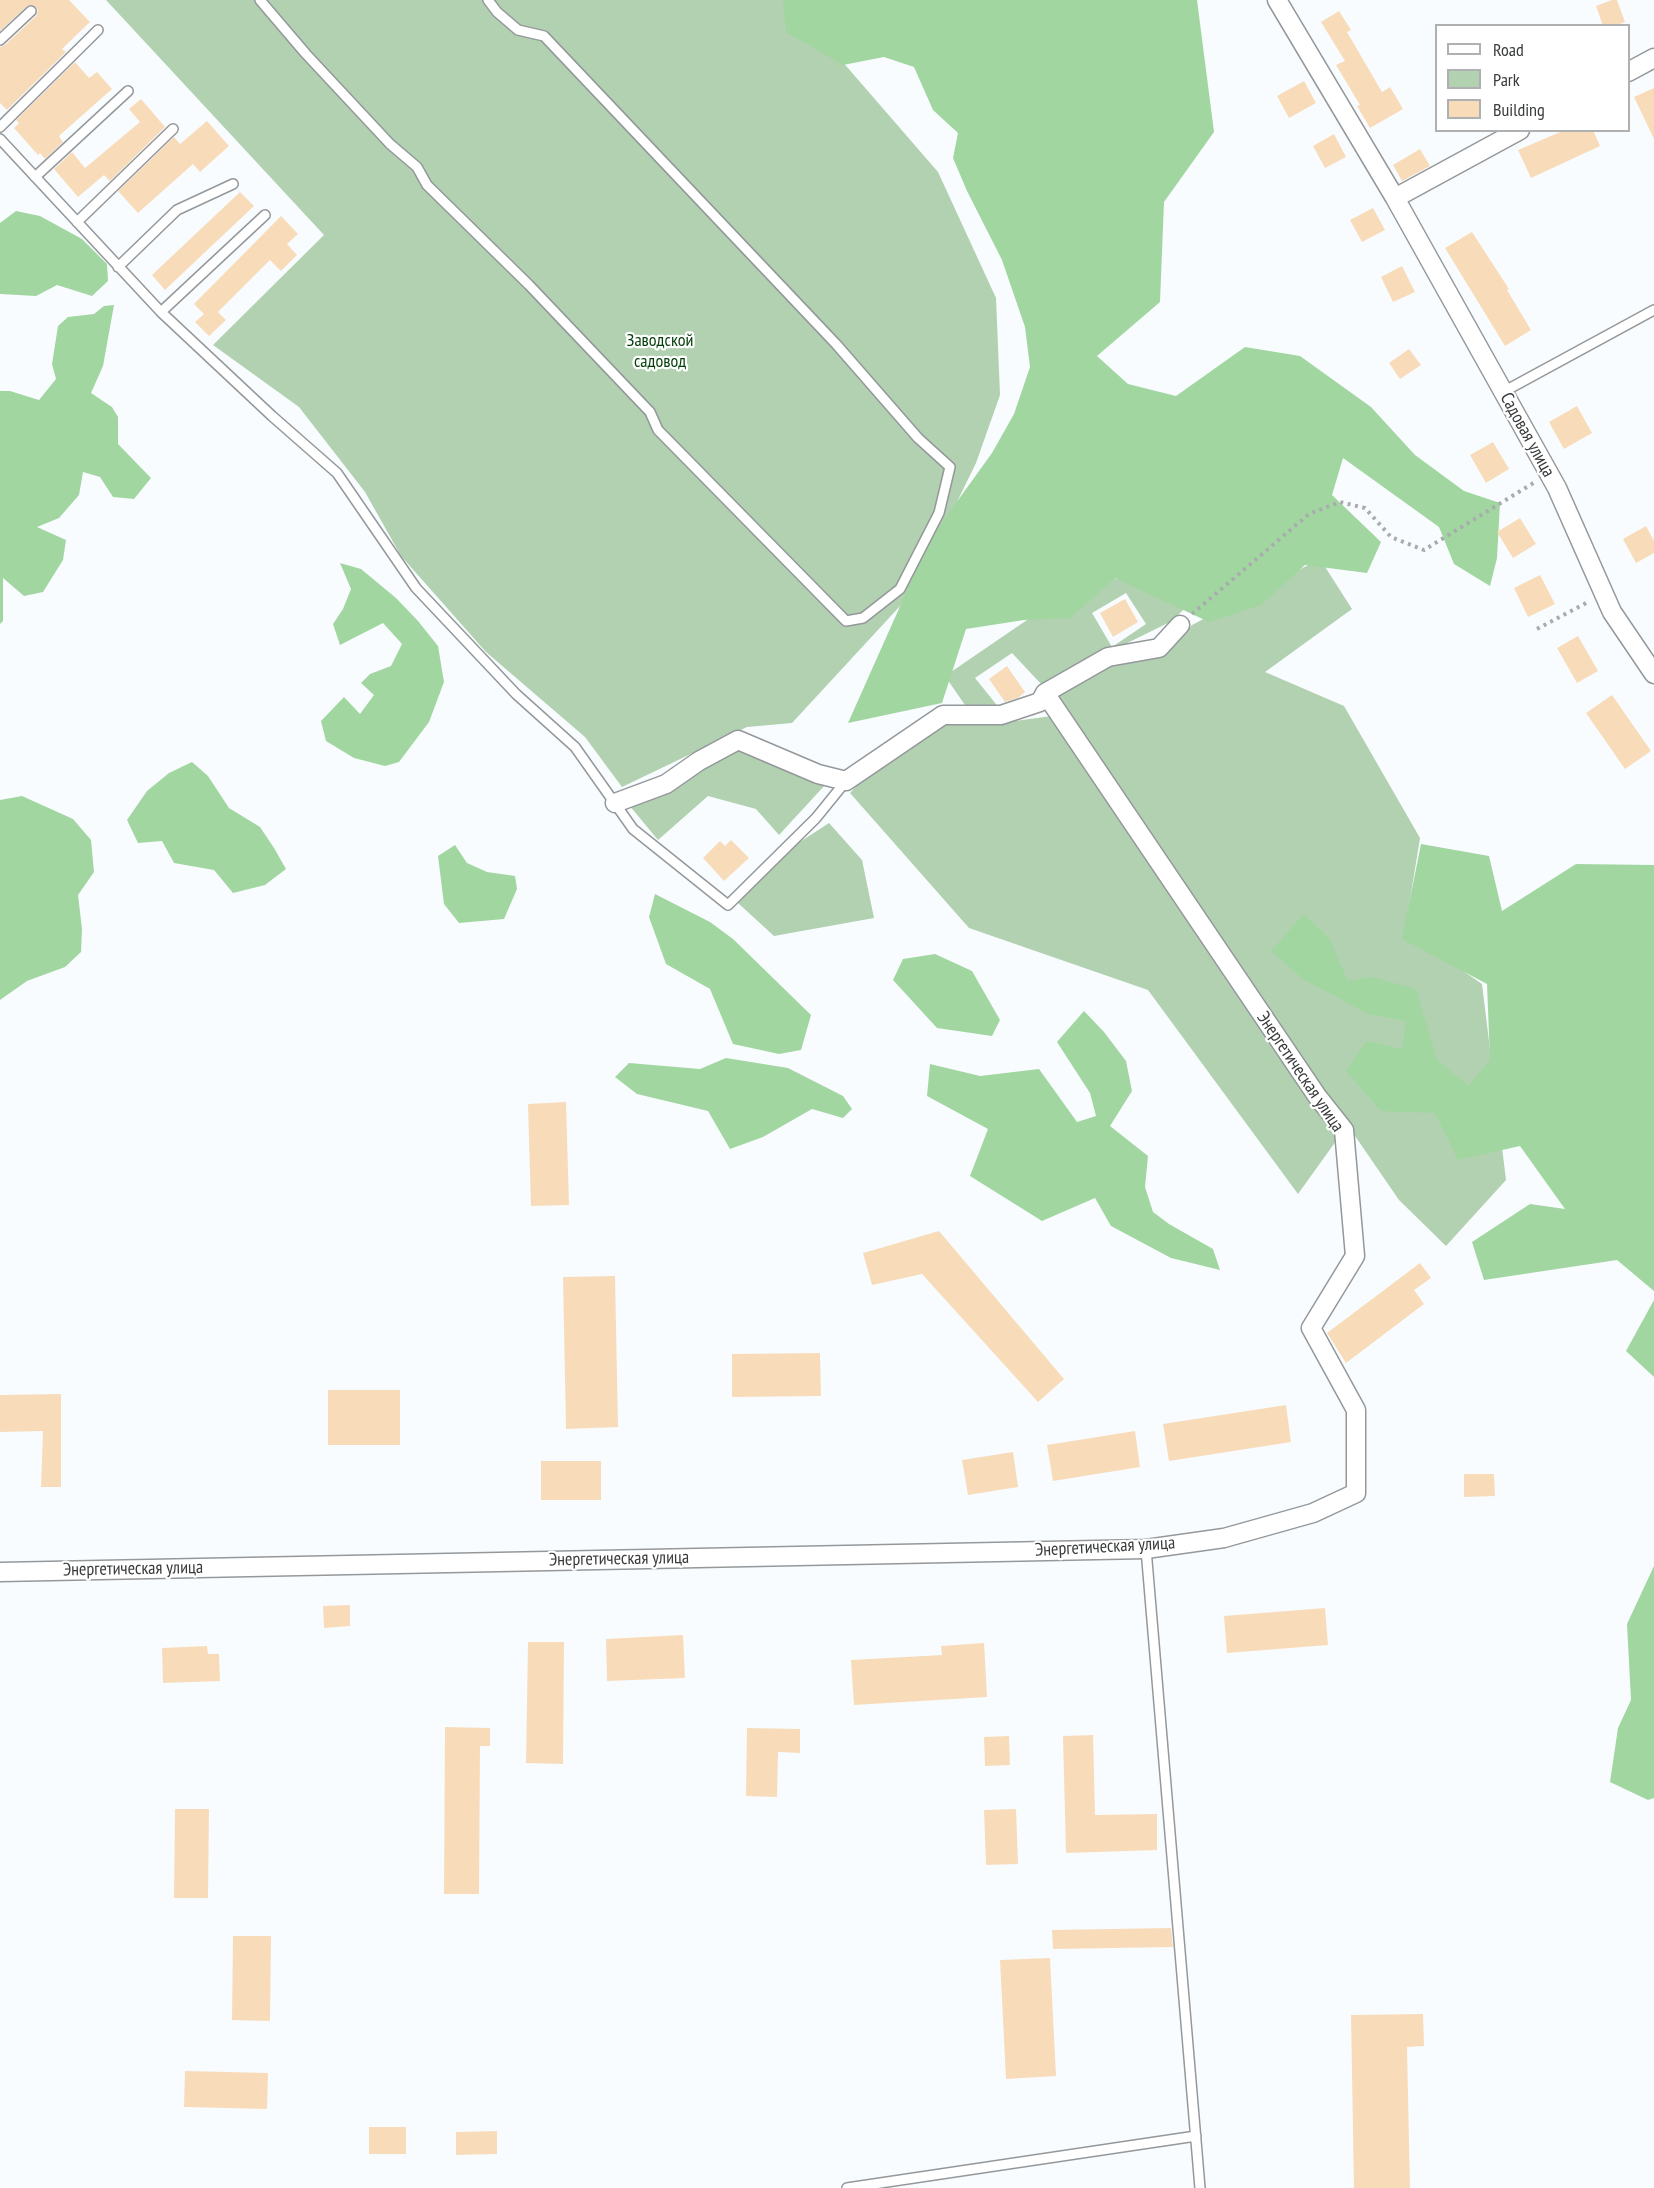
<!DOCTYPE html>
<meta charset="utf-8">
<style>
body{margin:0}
#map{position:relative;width:1654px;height:2188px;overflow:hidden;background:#f8fcff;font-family:"PT Sans Narrow",sans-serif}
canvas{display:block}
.legend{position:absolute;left:1435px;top:24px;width:195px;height:108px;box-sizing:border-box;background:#fff;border:2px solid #afb0b1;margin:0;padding:8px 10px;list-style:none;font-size:18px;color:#383a3b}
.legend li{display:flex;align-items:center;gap:12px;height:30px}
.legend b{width:30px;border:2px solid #afb0b1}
</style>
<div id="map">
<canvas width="1654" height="2188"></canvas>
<ul class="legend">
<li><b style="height:8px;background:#fff"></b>Road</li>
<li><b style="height:16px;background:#b1d1b0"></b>Park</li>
<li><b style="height:16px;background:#f8dcba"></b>Building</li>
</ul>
</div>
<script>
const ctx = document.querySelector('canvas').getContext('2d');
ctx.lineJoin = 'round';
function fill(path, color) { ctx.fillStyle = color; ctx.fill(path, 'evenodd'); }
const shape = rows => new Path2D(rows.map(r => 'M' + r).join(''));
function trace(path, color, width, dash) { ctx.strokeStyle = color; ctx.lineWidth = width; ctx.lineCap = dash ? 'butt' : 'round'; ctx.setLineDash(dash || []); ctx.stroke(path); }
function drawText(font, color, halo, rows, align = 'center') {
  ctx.font = font + ' "PT Sans Narrow",sans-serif'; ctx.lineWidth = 4.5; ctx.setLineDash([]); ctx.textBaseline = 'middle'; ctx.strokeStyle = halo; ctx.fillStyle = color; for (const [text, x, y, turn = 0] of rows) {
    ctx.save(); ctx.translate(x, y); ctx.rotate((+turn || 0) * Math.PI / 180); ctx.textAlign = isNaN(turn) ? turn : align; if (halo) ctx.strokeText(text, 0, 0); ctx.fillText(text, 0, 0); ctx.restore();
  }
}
fill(shape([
 [106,0,789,0,938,172,996,298,1000,395,976,463,913,592,792,723,747,727,622,787,585,737,486,652,401,556,365,492,299,407,213,345,324,235],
 [1320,559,1352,609,1265,672,1344,706,1420,838,1405,931,1482,984,1506,1180,1446,1246,1399,1200,1184,887,1057,695,1127,656,1162,656,1192,625],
 [1110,577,1194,599,1172,621,1042,685,1012,653,975,678,1000,709,967,708,945,676,1027,620],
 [1126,593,1146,624,1112,647,1092,613],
 [1052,716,1341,1134,1298,1194,1148,990,969,928,850,793,879,762,935,725,985,725],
 [737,750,826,784,779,835,756,809,708,796,658,840,629,805,664,793],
 [829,823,862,860,874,918,774,936,738,903,792,847]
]), '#b1d1b0');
fill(shape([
 [783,0,1197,0,1214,132,1164,202,1160,302,1097,356,1128,384,1176,396,1245,347,1300,356,1371,407,1415,455,1464,491,1500,503,1497,558,1490,586,1454,564,1439,527,1343,458,1332,495,1381,542,1367,573,1305,565,1261,605,1209,622,1115,578,1070,618,1024,620,966,629,942,703,848,723,930,539,992,453,1014,414,1030,367,1025,327,1002,260,967,191,953,158,958,133,933,110,914,67,884,57,843,65,786,32],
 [16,211,40,216,82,239,107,264,108,281,92,296,57,285,36,296,0,294,0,223],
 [114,305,103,366,91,393,112,407,118,417,118,444,151,478,134,499,113,497,100,477,83,472,79,495,59,518,37,527,66,540,63,560,43,592,24,596,3,578,3,621,0,624,0,391,10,391,39,400,56,379,52,364,58,326,68,317,94,314,104,306],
 [340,563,361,569,396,598,418,621,438,646,444,682,429,722,399,762,385,766,354,758,326,741,321,721,344,697,360,714,374,695,361,683,370,674,391,666,402,644,383,623,340,645,333,624,343,609,351,589],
 [192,762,208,776,229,808,260,827,274,848,286,869,265,885,233,893,214,870,174,863,162,841,138,843,127,820,147,791,169,773],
 [22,796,73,819,91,840,94,872,78,895,82,929,81,952,65,967,27,981,0,1000,0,800],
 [1421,844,1489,856,1502,911,1576,864,1654,865,1654,1291,1617,1260,1484,1280,1472,1242,1530,1204,1565,1209,1520,1146,1458,1160,1435,1113,1381,1111,1346,1071,1367,1041,1402,1049,1406,1021,1368,1014,1303,979,1271,951,1304,914,1329,938,1348,981,1372,977,1416,989,1437,1060,1468,1086,1490,1060,1487,984,1402,939],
 [455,845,467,863,487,872,515,876,517,889,504,919,459,923,444,904,438,856],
 [655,894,710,922,733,939,811,1015,801,1050,779,1054,733,1044,710,989,666,964,649,917],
 [935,954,972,971,1000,1020,992,1036,937,1028,893,980,903,959],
 [1084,1011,1104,1032,1126,1061,1132,1091,1110,1126,1148,1156,1145,1187,1153,1212,1169,1224,1213,1249,1220,1270,1171,1258,1111,1226,1095,1198,1042,1221,970,1176,988,1129,927,1096,930,1064,980,1076,1039,1069,1077,1122,1096,1116,1090,1093,1057,1042],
 [726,1058,788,1068,843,1096,852,1109,843,1118,812,1109,763,1137,730,1149,708,1111,637,1094,615,1077,629,1063,700,1069],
 [1654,1300,1654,1377,1626,1351],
 [1654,1566,1654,1798,1648,1800,1610,1782,1618,1728,1631,1700,1627,1624]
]), '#a2d6a1');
fill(shape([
 [0,0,69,0,90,22,62,49,66,52,7,110,0,103,0,47,5,45,36,16,38,10,33,5,27,6,0,31],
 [1612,0,1617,0,1625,22,1614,26,1603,26,1596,6],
 [1339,11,1351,30,1347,32,1382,92,1390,87,1403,109,1370,128,1357,106,1360,105,1336,65,1345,61,1321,22],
 [75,62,89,78,97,72,112,89,59,136,63,142,45,159,40,153,38,155,14,128,19,123,16,120],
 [1304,81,1316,103,1289,118,1277,96],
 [1654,88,1654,139,1634,97],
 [141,99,165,127,110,181,104,175,78,197,54,169,72,152,85,168,140,122,129,109],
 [207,121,229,146,200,172,193,164,138,213,118,191,174,137,180,144],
 [1565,130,1593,130,1600,146,1531,178,1518,150],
 [1334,134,1346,157,1325,168,1313,146],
 [1420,149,1430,166,1402,181,1393,165],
 [240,192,254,206,165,290,152,275],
 [1373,208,1385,230,1362,242,1350,220],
 [281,216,298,234,287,244,297,255,281,271,270,260,218,312,226,320,209,336,195,322,204,314,194,304],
 [1472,232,1509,289,1507,290,1531,330,1505,346,1445,248],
 [1402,266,1415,292,1393,302,1381,277],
 [1409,349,1421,365,1400,379,1389,363],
 [1577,406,1592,433,1564,449,1549,422],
 [1493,442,1509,469,1486,483,1470,455],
 [1520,518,1536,544,1513,558,1497,532],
 [1646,526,1654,541,1654,553,1636,563,1623,539],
 [1540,575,1555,604,1528,617,1514,588],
 [1125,599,1138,622,1113,637,1100,613],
 [1578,636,1598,671,1577,683,1557,648],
 [1007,666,1025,692,1018,698,1005,702,989,679],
 [1612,695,1651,751,1625,769,1586,713],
 [731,840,749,858,724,881,703,858,720,841,725,846],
 [566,1102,569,1205,531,1206,528,1104],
 [939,1231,1064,1379,1038,1402,922,1274,872,1285,863,1253],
 [1420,1263,1431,1278,1414,1290,1424,1304,1346,1363,1327,1333],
 [615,1276,618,1427,566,1429,563,1277],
 [820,1353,821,1396,732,1397,732,1354],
 [328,1390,400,1390,400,1445,328,1445],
 [61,1394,61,1487,41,1487,43,1431,0,1432,0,1395],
 [1286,1405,1291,1442,1169,1461,1163,1424],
 [1135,1431,1140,1467,1053,1481,1047,1445],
 [1013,1452,1018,1487,968,1495,962,1460],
 [541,1461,601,1461,601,1500,541,1500],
 [1464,1474,1494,1474,1495,1496,1464,1497],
 [350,1605,350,1626,324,1628,323,1606],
 [1325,1608,1328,1645,1227,1653,1224,1616],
 [683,1635,685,1678,607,1681,606,1639],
 [528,1642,564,1642,563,1764,526,1763],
 [984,1643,987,1697,854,1705,851,1660,942,1655,941,1646],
 [207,1646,208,1654,219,1654,220,1681,163,1683,162,1648],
 [445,1727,490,1728,490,1746,480,1746,479,1894,444,1894],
 [747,1728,800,1729,800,1753,778,1752,777,1797,746,1796],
 [1093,1735,1095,1815,1157,1814,1157,1850,1066,1853,1063,1736],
 [1009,1736,1010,1765,985,1766,984,1737],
 [175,1809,209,1809,208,1898,174,1898],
 [1016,1809,1018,1864,986,1865,984,1810],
 [1171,1928,1173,1947,1053,1949,1052,1930],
 [233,1936,271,1936,270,2021,232,2020],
 [1050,1958,1056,2076,1006,2079,1000,1960],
 [1423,2014,1424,2046,1407,2047,1410,2188,1354,2188,1351,2015],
 [185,2071,268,2073,267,2109,184,2107],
 [369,2127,406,2127,406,2154,369,2154],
 [497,2131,497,2154,456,2155,456,2132]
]), '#f8dcba');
const lane = shape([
 [260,0,306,54,390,144,417,167,427,185,529,285,650,412,658,430,846,621,863,618,900,589,939,513,950,467,918,438,836,344,544,36,518,30,497,12,488,0],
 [0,40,31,11],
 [0,127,98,30],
 [0,139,161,312,272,416,337,473,416,588,516,694,575,747,633,829,728,905,816,818,846,781],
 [35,177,128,91],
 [77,222,173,129],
 [118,267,177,210,233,184],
 [161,312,265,215],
 [1503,392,1654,310],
 [1146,1549,1200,2188],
 [847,2188,1196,2136]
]);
const street = shape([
 [1277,0,1395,198,1557,488,1612,612,1654,674],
 [1628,72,1654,58],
 [1395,198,1520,130],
 [615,803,666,784,699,761,738,740,818,774,846,781,943,715,1001,715,1040,702,1045,693,1108,657,1159,648,1180,625],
 [0,1572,1146,1549,1224,1538,1313,1513,1356,1493,1356,1410,1311,1328,1355,1256,1344,1130,1317,1096,1045,693]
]);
trace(lane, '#94989b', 12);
trace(street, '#94989b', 21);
trace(shape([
 [1192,614,1309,514,1340,502,1365,508,1391,537,1424,550,1535,482],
 [1537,629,1590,601]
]), '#a9acae', 4, [3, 4.5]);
trace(lane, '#fff', 9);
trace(street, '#fff', 18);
drawText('18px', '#033d0a', '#fff', [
 ["Заводской",660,341],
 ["садовод",660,362]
]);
drawText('18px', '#383a3b', '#fff', [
 ["Садовая улица",1527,435,61],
 ["Энергетическая улица",1300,1072,56],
 ["Энергетическая улица",1105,1547,-3],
 ["Энергетическая улица",619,1559,-1],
 ["Энергетическая улица",133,1569,-1]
]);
</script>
